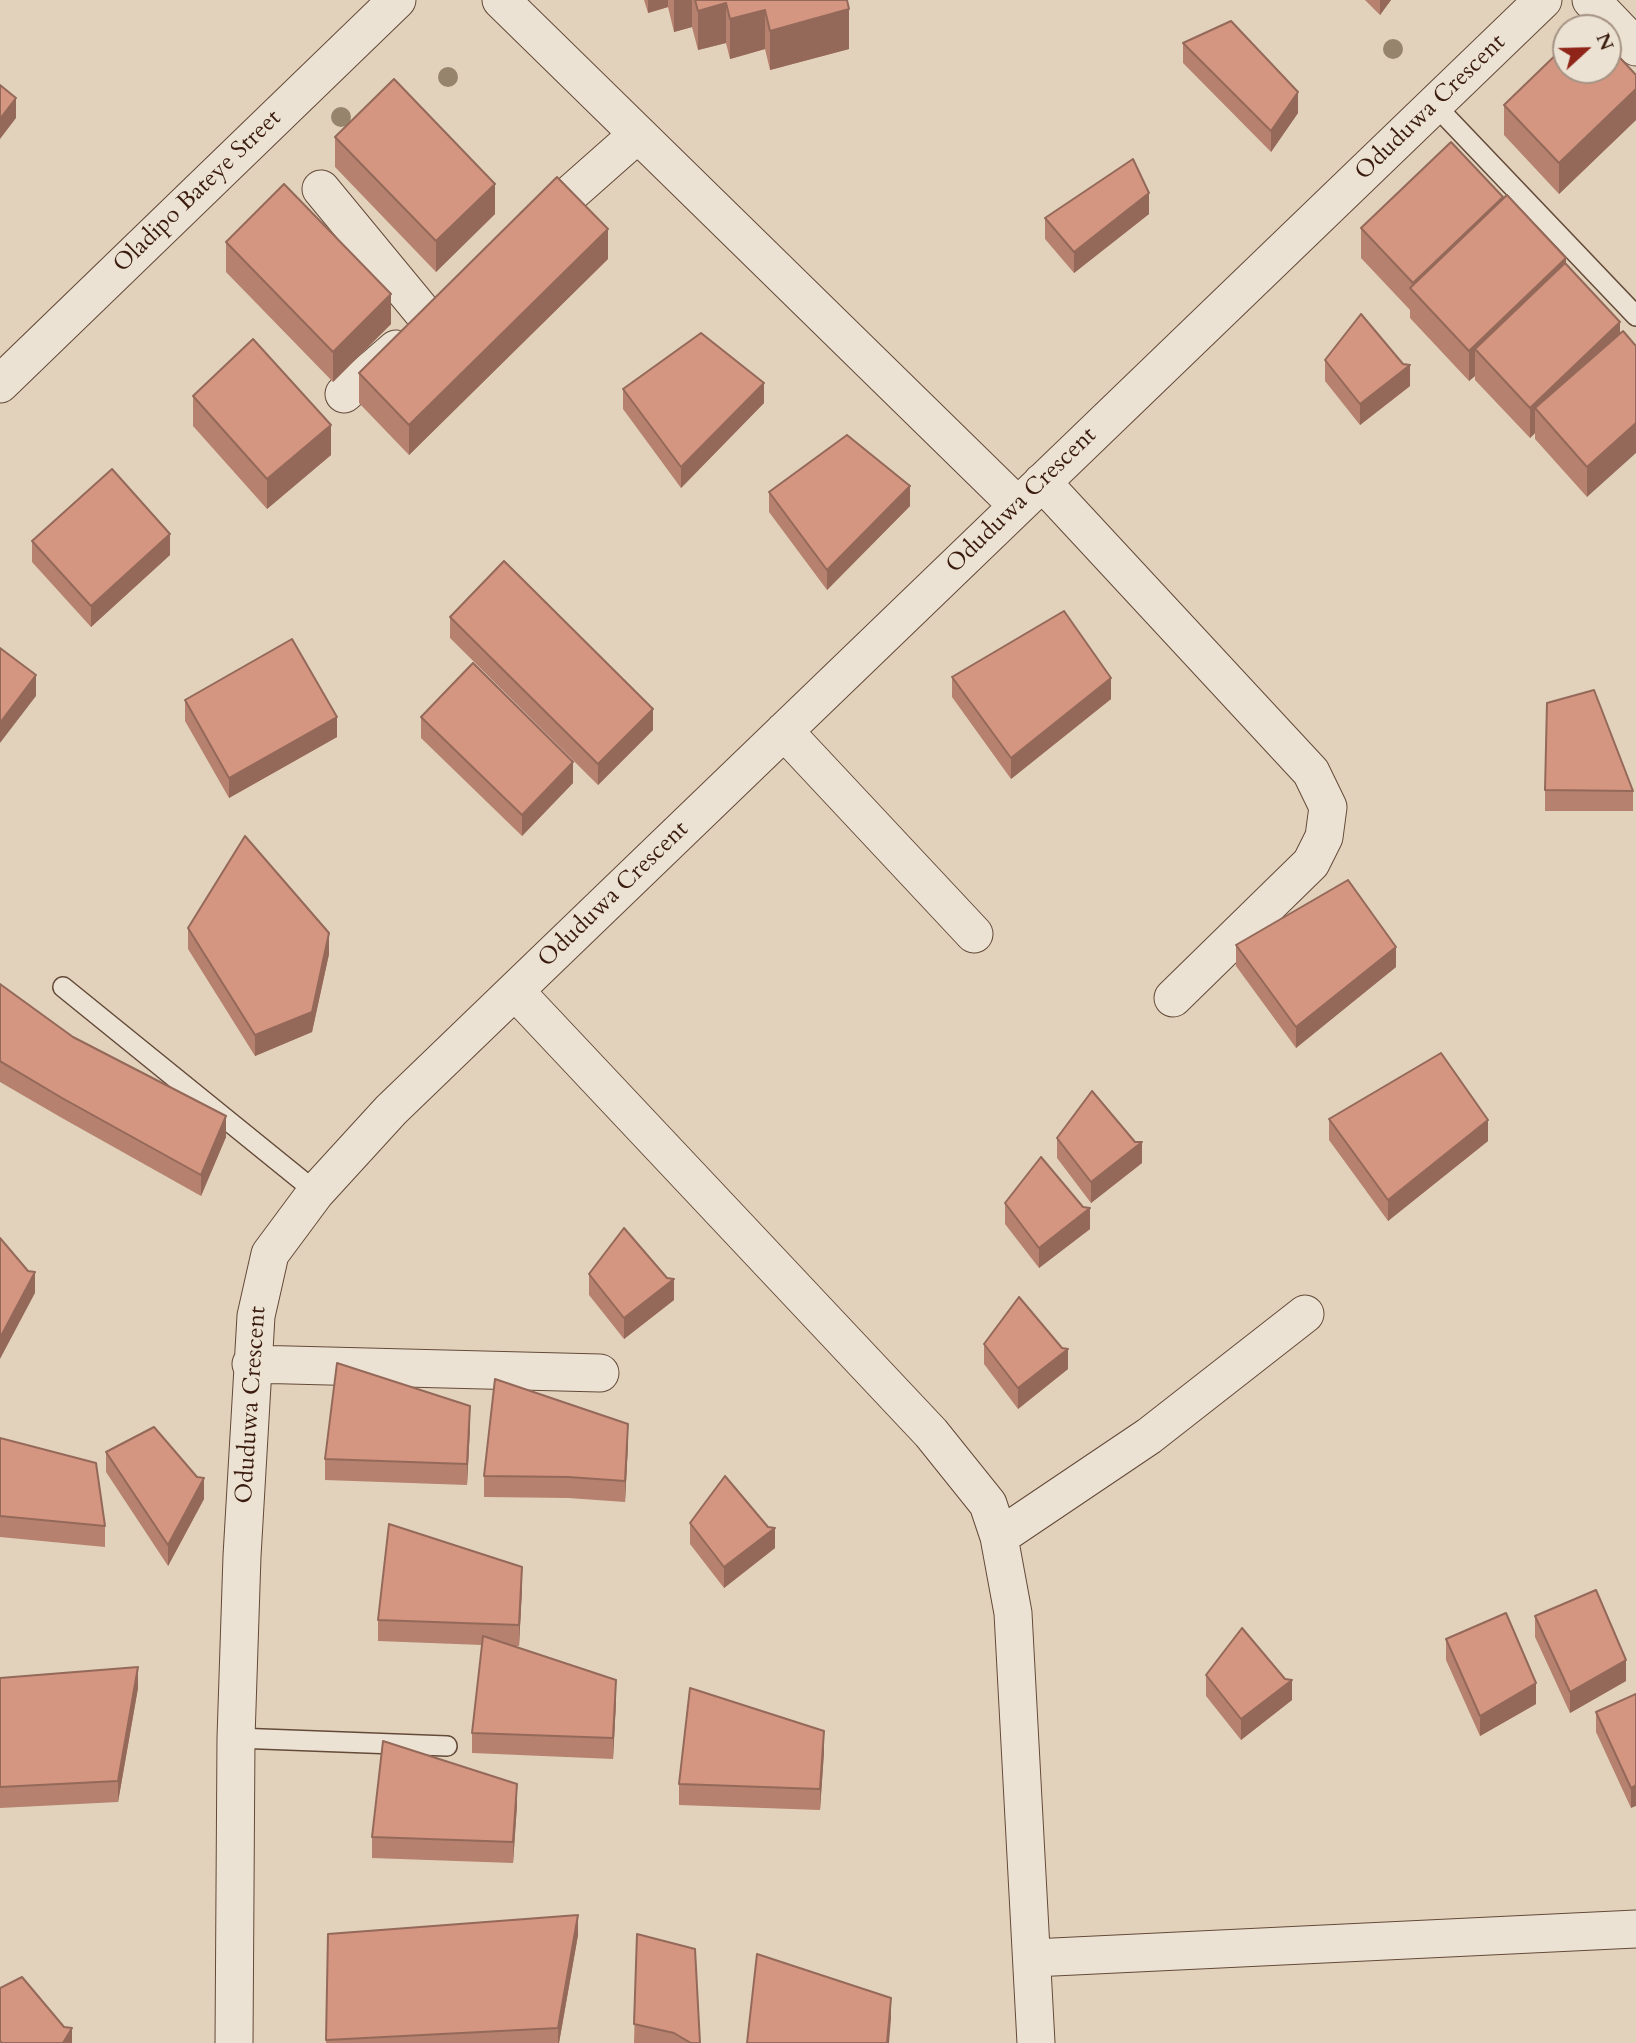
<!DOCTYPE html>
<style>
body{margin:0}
#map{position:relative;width:1636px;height:2043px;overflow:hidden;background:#e2d2bb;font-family:Cardo,serif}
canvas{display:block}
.north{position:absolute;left:1552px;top:14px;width:70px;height:70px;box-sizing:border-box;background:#ece2d3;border:2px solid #a59384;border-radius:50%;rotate:68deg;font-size:19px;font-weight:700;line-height:28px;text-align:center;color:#3a1c0e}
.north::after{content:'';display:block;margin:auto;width:24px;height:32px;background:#8f2418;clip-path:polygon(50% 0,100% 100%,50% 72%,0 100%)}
</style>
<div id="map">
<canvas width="1636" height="2043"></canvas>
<div class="north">N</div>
</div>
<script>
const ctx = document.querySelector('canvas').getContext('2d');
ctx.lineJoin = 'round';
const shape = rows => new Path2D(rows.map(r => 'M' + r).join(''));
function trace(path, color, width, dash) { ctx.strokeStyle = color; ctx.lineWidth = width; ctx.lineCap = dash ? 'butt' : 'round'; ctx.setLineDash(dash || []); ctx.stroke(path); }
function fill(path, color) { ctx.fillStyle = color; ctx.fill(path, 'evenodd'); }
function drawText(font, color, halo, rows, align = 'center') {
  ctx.font = font + ' Cardo,serif'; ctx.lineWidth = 5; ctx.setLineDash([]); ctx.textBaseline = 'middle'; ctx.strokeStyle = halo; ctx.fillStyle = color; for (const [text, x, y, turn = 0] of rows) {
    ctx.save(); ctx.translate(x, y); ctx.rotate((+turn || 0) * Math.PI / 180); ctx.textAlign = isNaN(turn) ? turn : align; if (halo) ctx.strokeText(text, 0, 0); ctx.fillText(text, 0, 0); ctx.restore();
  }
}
const service = shape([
 [1434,104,1636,316],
 [63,987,316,1192],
 [236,1738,447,1746]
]);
const minor = shape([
 [501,0,1017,505],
 [1591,0,1636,47],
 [321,189,429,320],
 [534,226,638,134],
 [0,384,397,0],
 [344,394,396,349],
 [1042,482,1311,772,1328,807,1324,837,1311,863,1173,998],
 [784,731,974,934],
 [515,991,931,1433,988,1504,999,1537,1013,1613,1036,2043],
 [251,1364,600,1373],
 [999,1537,1149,1436,1305,1314],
 [1033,1958,1636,1929],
 [234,2043,236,1738,242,1556,256,1316,270,1254,316,1192,391,1110,1543,0]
]);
trace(service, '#644a39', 22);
trace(minor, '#644a39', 39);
trace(service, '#ece2d3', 19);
trace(minor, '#ece2d3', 37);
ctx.fillStyle = '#97846d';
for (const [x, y] of [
 [1393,49],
 [448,77],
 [341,117]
]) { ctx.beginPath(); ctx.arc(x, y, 10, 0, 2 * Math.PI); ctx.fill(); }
fill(shape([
 [644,0,847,0,849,49,770,70,765,49,730,59,726,43,698,50,692,27,674,32,668,7,648,13],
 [1365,0,1391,0,1380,15],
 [1183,43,1298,113,1271,152,1183,63],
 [1636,75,1636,120,1559,194,1504,135,1504,105],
 [335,137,495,214,436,272,335,167],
 [1503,200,1566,264,1620,322,1587,497,1535,439,1535,433,1530,438,1475,380,1475,376,1469,381,1410,318,1410,310,1361,258,1361,228],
 [1149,214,1074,273,1045,239,1045,218],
 [226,242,391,324,333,382,226,272],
 [608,259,409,455,359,403,359,373],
 [1325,360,1410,386,1360,425,1325,381],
 [623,389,764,403,681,488,623,409],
 [193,396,331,455,267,509,193,426],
 [769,492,910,506,827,590,769,512],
 [32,541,170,555,91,627,32,562],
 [450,617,653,730,598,785,450,638],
 [952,677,1111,699,1011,779,952,697],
 [185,700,337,737,229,798,185,721],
 [421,717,573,783,522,836,421,738],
 [1545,790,1633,791,1633,811,1545,811],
 [188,928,329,954,312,1032,255,1056,188,949],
 [1236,945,1396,967,1296,1048,1236,966],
 [0,984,73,1037,226,1137,201,1196,62,1118,0,1082],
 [1329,1119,1488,1141,1388,1221,1329,1140],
 [1057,1138,1142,1163,1091,1203,1057,1158],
 [1005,1203,1090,1229,1039,1268,1005,1224],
 [589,1274,674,1300,624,1339,589,1295],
 [984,1344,1068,1369,1018,1409,984,1364],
 [470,1427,467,1485,325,1480,325,1459],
 [0,1438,105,1526,105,1547,0,1537],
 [628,1444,625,1502,568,1498,484,1497,484,1476],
 [106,1452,204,1499,168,1566,106,1472],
 [690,1523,775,1548,724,1588,690,1544],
 [522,1588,519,1646,513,1646,616,1701,613,1759,472,1753,472,1733,482,1645,378,1641,378,1620],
 [1535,1616,1626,1681,1570,1713,1535,1637],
 [1446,1639,1536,1704,1480,1736,1446,1660],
 [1206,1675,1292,1700,1241,1740,1206,1696],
 [0,1678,138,1688,118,1802,0,1808],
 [1636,1694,1631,1808,1596,1732,1596,1712],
 [824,1752,820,1810,679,1805,679,1784],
 [517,1805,513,1863,372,1858,372,1837],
 [328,1934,578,1935,559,2043,326,2043],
 [637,1934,700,2043,634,2043]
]), '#b6816e');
fill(shape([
 [648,0,668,0,668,7,648,13],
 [674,0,692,0,692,27,674,32],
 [1380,0,1391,0,1380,15],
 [726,3,726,43,698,50,698,11],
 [849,9,849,49,770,70,770,31],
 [765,10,765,49,730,59,730,19],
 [1636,89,1636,120,1559,194,1559,163],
 [1298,92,1298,113,1271,152,1271,131],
 [16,98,16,118,0,139,0,119],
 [495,184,495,214,436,272,436,241],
 [1149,193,1149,214,1074,273,1074,252],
 [1503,197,1503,227,1413,291,1413,283],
 [608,229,608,259,409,455,409,425],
 [1566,258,1566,289,1475,349,1475,376,1469,381,1469,351],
 [391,294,391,324,333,382,333,352],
 [1620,322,1620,353,1535,408,1535,433,1530,438,1530,408],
 [1410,365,1410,386,1360,425,1360,404],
 [764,383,764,403,681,488,681,467],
 [1636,423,1636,453,1587,497,1587,467],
 [331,425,331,455,267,509,267,479],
 [910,486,910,506,827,590,827,570],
 [170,534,170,555,91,627,91,606],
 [36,675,36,696,0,743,0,723],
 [1111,678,1111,699,1011,779,1011,758],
 [653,709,653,730,598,785,598,764],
 [337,717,337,737,229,798,229,778],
 [573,762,573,783,522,836,522,815],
 [329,933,329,954,312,1032,255,1056,255,1035],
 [1396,947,1396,967,1296,1048,1296,1027],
 [226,1116,226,1137,201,1196,201,1175],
 [1488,1120,1488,1141,1388,1221,1388,1200],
 [1142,1142,1142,1163,1091,1203,1091,1182],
 [1090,1208,1090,1229,1039,1268,1039,1248],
 [35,1272,35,1293,0,1359,0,1338],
 [674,1279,674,1300,624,1339,624,1318],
 [1068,1349,1068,1369,1018,1409,1018,1388],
 [470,1406,470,1427,467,1485,467,1464],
 [628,1424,628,1444,625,1502,625,1481],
 [204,1478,204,1499,168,1566,168,1545],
 [775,1528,775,1548,724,1588,724,1567],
 [522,1567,522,1588,519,1646,519,1625],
 [1626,1660,1626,1681,1570,1713,1570,1692],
 [138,1667,138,1688,118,1802,118,1781],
 [616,1680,616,1701,613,1759,613,1738],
 [1292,1680,1292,1700,1241,1740,1241,1719],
 [1536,1683,1536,1704,1480,1736,1480,1716],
 [824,1731,824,1752,820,1810,820,1789],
 [517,1784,517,1805,513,1863,513,1842],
 [1636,1785,1636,1806,1631,1808,1631,1788],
 [578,1915,578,1935,559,2043,558,2043,558,2028],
 [891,1998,891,2019,889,2043,887,2043],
 [72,2028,72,2043,63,2043]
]), '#94695a');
const building = shape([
 [695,0,847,0,849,9,770,31,765,10,730,19,726,3,698,11,695,0],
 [1231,21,1298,92,1271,131,1183,43,1231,21],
 [1566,45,1566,70,1608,70,1608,45,1636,75,1636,89,1559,163,1504,105,1566,45],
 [394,79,495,184,436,241,335,137,394,79],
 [0,85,16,98,0,119,0,85],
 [1451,142,1503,197,1413,283,1361,228,1451,142],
 [1133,159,1149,193,1074,252,1045,218,1133,159],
 [557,177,608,229,409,425,359,373,557,177],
 [284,184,391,294,333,352,226,242,284,184],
 [1507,195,1566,258,1469,351,1410,288,1507,195],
 [1565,263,1620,322,1530,408,1475,349,1565,263],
 [1361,314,1403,364,1410,365,1360,404,1325,360,1361,314],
 [1623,331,1636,346,1636,423,1587,467,1535,408,1623,331],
 [701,333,764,383,681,467,623,389,701,333],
 [253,339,331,425,267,479,193,396,253,339],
 [847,435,910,486,827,570,769,492,847,435],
 [112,469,170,534,91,606,32,541,112,469],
 [504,561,653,709,598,764,450,617,504,561],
 [1064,611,1111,678,1011,758,952,677,1064,611],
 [292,639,337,717,229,778,185,700,292,639],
 [0,648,36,675,0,723,0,648],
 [473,663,573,762,522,815,421,717,473,663],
 [1594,690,1633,791,1545,790,1547,703,1594,690],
 [245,836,329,933,312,1012,255,1035,188,928,245,836],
 [1348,880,1396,947,1296,1027,1236,945,1348,880],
 [0,984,73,1037,226,1116,201,1175,62,1098,0,1061,0,984],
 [1441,1053,1488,1120,1388,1200,1329,1119,1441,1053],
 [1092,1091,1135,1142,1142,1142,1091,1182,1057,1138,1092,1091],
 [1041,1157,1083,1207,1090,1208,1039,1248,1005,1203,1041,1157],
 [624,1228,667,1278,674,1279,624,1318,589,1274,624,1228],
 [0,1238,28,1271,35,1272,0,1338,0,1238],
 [1019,1297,1062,1348,1068,1349,1018,1388,984,1344,1019,1297],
 [337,1363,470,1406,467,1464,325,1459,337,1363],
 [495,1379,628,1424,625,1481,568,1477,484,1476,495,1379],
 [154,1427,197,1477,204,1478,168,1545,106,1452,154,1427],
 [0,1438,96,1463,105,1526,0,1516,0,1438],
 [725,1476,768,1527,775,1528,724,1567,690,1523,725,1476],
 [389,1524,522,1567,519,1625,378,1620,389,1524],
 [1596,1590,1626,1660,1570,1692,1535,1616,1596,1590],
 [1506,1613,1536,1683,1480,1716,1446,1639,1506,1613],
 [1242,1628,1285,1679,1292,1680,1241,1719,1206,1675,1242,1628],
 [483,1636,616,1680,613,1738,472,1733,483,1636],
 [138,1667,118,1781,0,1787,0,1678,138,1667],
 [690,1688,824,1731,820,1789,679,1784,690,1688],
 [1636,1694,1636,1785,1631,1788,1596,1712,1636,1694],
 [383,1741,517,1784,513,1842,372,1837,383,1741],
 [578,1915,558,2028,326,2040,328,1934,578,1915],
 [637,1934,695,1949,700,2043,691,2043,674,2033,634,2024,637,1934],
 [757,1954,891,1998,887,2043,747,2043,757,1954],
 [22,1977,64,2027,72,2028,63,2043,2,2043,0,2041,0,1988,22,1977]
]);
fill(building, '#d49680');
trace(building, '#94695a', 2);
drawText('24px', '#3a1c0e', '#ece2d3', [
 ["Oduduwa Crescent",1431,108,-44],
 ["Oladipo Bateye Street",198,192,-44],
 ["Oduduwa Crescent",1022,501,-44],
 ["Oduduwa Crescent",614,895,-44],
 ["Oduduwa Crescent",252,1405,-86]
]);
</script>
